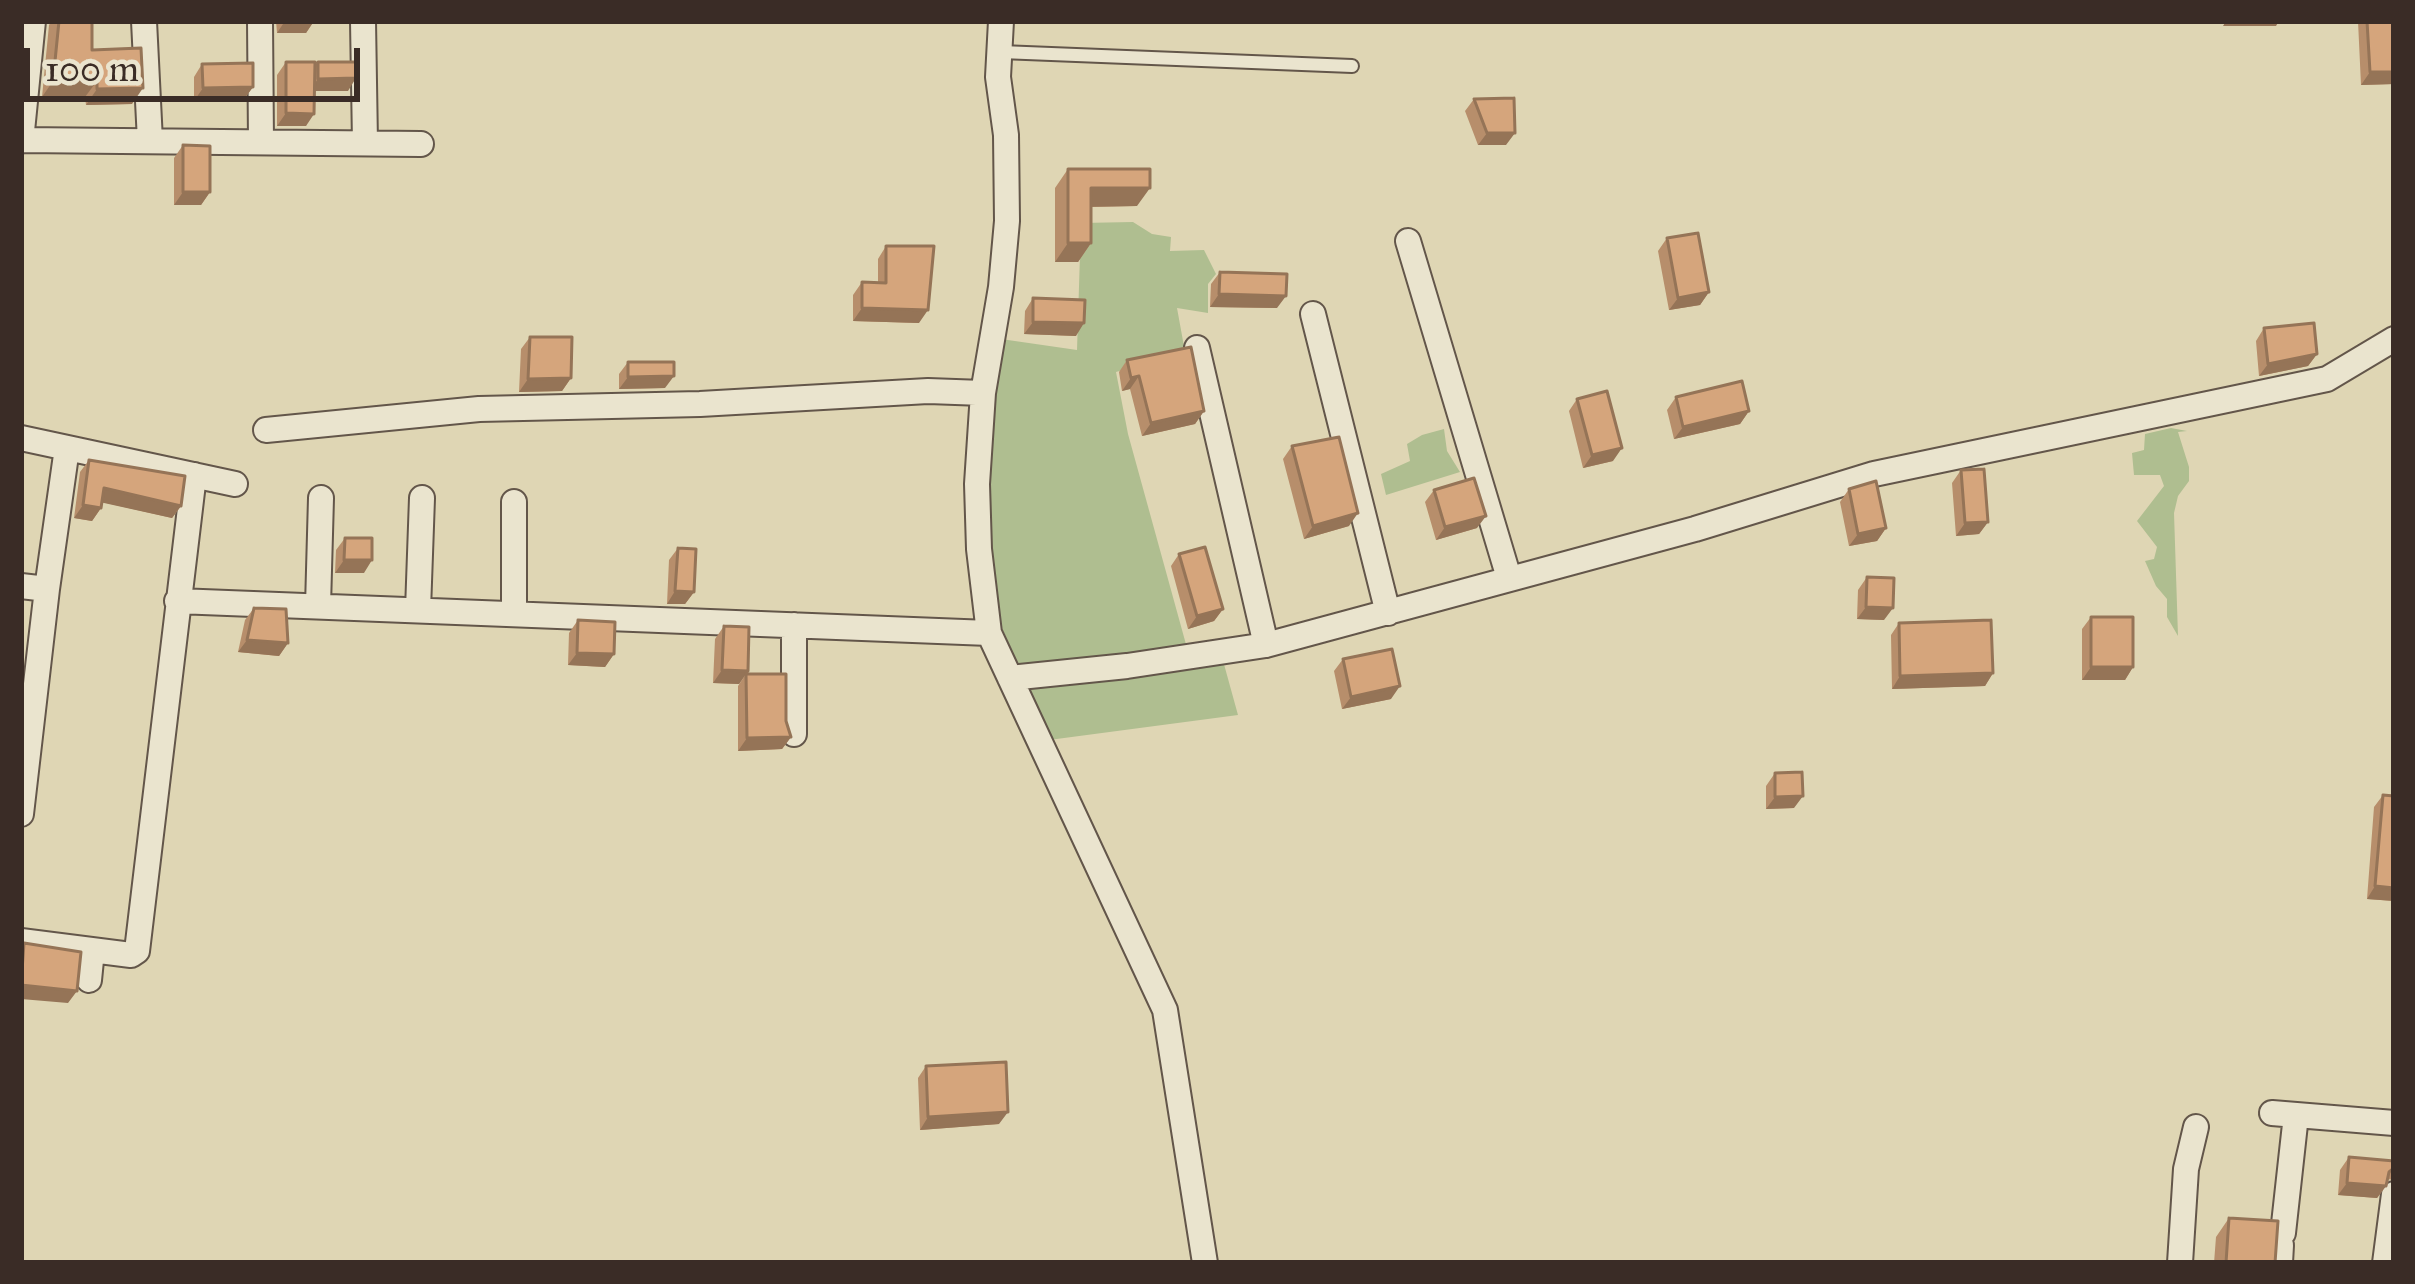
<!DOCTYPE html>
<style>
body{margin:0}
#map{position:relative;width:2415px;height:1284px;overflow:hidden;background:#dfd6b4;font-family:"IM FELL Great Primer",serif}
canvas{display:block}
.frame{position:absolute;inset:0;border:24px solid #3a2c26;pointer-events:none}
.scale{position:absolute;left:24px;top:48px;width:336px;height:54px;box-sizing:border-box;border:6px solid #3a2c26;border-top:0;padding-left:15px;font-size:36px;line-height:42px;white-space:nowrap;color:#3a2c26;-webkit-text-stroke:9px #eae4ce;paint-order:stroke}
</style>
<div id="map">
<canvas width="2415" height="1284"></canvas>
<div class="frame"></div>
<div class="scale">100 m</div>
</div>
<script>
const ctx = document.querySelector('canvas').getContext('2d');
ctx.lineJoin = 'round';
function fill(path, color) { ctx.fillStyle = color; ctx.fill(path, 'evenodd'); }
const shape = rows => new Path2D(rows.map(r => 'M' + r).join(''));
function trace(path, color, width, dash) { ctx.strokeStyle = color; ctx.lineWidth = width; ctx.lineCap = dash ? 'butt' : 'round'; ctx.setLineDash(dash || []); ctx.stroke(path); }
fill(shape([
 [1133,222,1152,234,1171,237,1170,251,1204,250,1216,274,1208,284,1208,313,1177,308,1185,352,1116,372,1128,434,1187,648,1020,669,1001,626,987,543,992,397,1001,339,1077,350,1081,223],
 [2171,428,2187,431,2178,432,2189,467,2189,481,2178,496,2174,513,2178,636,2167,617,2167,599,2156,586,2145,561,2154,559,2157,547,2137,521,2164,486,2160,475,2134,475,2132,453,2144,450,2145,434],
 [1444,429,1447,451,1460,472,1386,495,1381,474,1410,461,1407,444,1422,435],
 [1222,657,1238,715,1049,740,1024,685]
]), '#afbe90');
const service = shape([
 [1001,52,1352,66]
]);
const minor = shape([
 [144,21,150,141],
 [260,21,261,142],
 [363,21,365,143],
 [22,140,421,144],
 [21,141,33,21],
 [1408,241,1509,578],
 [1313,314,1388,613],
 [1197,348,1266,645,1695,529,1874,474,2327,379,2394,339],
 [983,393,1001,287,1007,221,1006,135,998,77,1001,21],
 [266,430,479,409,700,404,928,391,983,393,977,484,979,549,989,633,1165,1010,1205,1263],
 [21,438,235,484],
 [21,586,47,589,67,448],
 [177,601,989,633],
 [318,606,321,498],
 [418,610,422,498],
 [514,614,514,502],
 [794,625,794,734],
 [1010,678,1127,666,1266,645],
 [21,814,47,589],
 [21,941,131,955,137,951,194,475],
 [89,980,92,950],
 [2272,1113,2394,1123],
 [2283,1233,2296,1115],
 [2180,1263,2186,1169,2196,1127],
 [2280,1263,2281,1245],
 [2385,1263,2394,1194]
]);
trace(service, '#63564a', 16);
trace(minor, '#63564a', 28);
trace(service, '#eae4ce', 12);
trace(minor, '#eae4ce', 24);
fill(shape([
 [52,21,128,21,92,21,92,50,132,104,86,105,85,97,42,97,49,25],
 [276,21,314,21,306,33,277,33],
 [2358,21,2394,21,2394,84,2361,85],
 [286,62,315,66,318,62,348,91,315,91,306,126,277,126,277,75],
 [202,64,253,87,244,99,194,101,194,77],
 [1474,99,1506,145,1478,145,1465,111],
 [183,145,210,192,201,205,174,205,174,158],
 [1068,169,1137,206,1091,207,1091,243,1078,262,1055,262,1055,188],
 [1667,238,1709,292,1700,305,1669,310,1658,251],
 [886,246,919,323,853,321,853,295,862,282,878,283,878,259],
 [1220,272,1277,308,1210,307,1211,284],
 [1033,298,1076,336,1024,334,1025,311],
 [2264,328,2317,354,2308,366,2259,376,2256,341],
 [530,337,571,378,562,391,519,392,521,349],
 [1127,360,1204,411,1195,424,1142,436,1130,389,1122,391,1119,372],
 [628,362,665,388,619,389,619,374],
 [1676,397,1749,411,1740,424,1674,439,1667,410],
 [1577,399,1613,461,1583,468,1569,411],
 [1292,446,1349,526,1304,539,1283,459],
 [89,460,181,506,172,518,102,502,101,508,92,521,74,518,80,472],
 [1961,470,1988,522,1979,534,1956,536,1952,483],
 [1849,489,1886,528,1877,541,1849,546,1840,502],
 [1434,490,1477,528,1436,540,1425,502],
 [345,538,364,573,335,573,336,550],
 [678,548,694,592,685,604,667,604,669,560],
 [1179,554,1223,609,1214,621,1188,629,1171,566],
 [1867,577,1884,620,1857,619,1858,590],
 [254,608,288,643,279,656,238,652,245,620],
 [2091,617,2133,667,2125,680,2082,680,2082,629],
 [578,620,614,654,605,667,568,665,569,633],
 [1899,623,1993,673,1985,686,1892,689,1891,635],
 [724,626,748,671,739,684,713,683,715,639],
 [1343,659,1391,699,1342,709,1334,671],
 [746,674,786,721,791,737,782,749,738,751,738,686],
 [1775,773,1794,808,1766,809,1766,786],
 [2383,795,2394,796,2394,901,2367,899,2374,807],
 [926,1066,999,1124,920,1130,918,1078],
 [2349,1157,2394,1161,2394,1180,2387,1179,2386,1186,2377,1198,2338,1195,2340,1170],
 [2229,1218,2275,1263,2214,1263,2216,1237]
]), '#b78e6b');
fill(shape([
 [285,21,314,21,306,33,277,33],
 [2226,21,2279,21,2276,26,2223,26],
 [2370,72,2394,72,2394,84,2361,85],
 [356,78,348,91,309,91,318,79],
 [53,81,97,81,85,97,42,97],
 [253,87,244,99,194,101,203,88],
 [143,88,132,104,86,105,97,89],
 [286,113,314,114,306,126,277,126],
 [1487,133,1515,133,1506,145,1478,145],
 [1091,188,1150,188,1137,206,1078,207],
 [183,192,210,192,201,205,174,205],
 [1068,243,1091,243,1078,262,1055,262],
 [1709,292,1700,305,1669,310,1678,298],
 [1219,294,1286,296,1277,308,1210,307],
 [862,308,928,310,919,323,853,321],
 [1033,322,1084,323,1076,336,1024,334],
 [2317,354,2308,366,2259,376,2268,364],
 [674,376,665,388,619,389,628,377],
 [1139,376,1130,389,1122,391,1131,378],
 [571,378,562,391,519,392,528,379],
 [1204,411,1195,424,1142,436,1151,423],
 [1749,411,1740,424,1674,439,1683,427],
 [1622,448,1613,461,1583,468,1592,455],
 [104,488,181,506,172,518,95,501],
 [83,505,101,508,92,521,74,518],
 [1358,513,1349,526,1304,539,1313,526],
 [1486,516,1477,528,1436,540,1445,527],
 [1988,522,1979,534,1956,536,1965,523],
 [1886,528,1877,541,1849,546,1858,534],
 [344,560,372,560,364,573,335,573],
 [675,591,694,592,685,604,667,604],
 [1866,607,1893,608,1884,620,1857,619],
 [1223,609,1214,621,1188,629,1197,616],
 [247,640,288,643,279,656,238,652],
 [577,653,614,654,605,667,568,665],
 [2091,667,2133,667,2125,680,2082,680],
 [722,670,748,671,739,684,713,683],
 [1993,673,1985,686,1892,689,1900,676],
 [1400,686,1391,699,1342,709,1351,697],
 [791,737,782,749,738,751,747,738],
 [1803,796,1794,808,1766,809,1775,797],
 [2375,886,2394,888,2394,901,2367,899],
 [21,985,77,991,68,1003,21,999],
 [1008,1112,999,1124,920,1130,928,1117],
 [2347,1183,2386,1186,2377,1198,2338,1195]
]), '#957457');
const building = shape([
 [59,21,92,21,92,50,141,48,143,88,97,89,97,81,53,81,59,21],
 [2367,21,2394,21,2394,72,2370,72,2367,21],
 [286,62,315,62,314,114,286,113,286,62],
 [318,62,356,62,356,78,318,79,318,62],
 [253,63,253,87,203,88,202,64,253,63],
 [1514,98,1515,133,1487,133,1474,99,1514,98],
 [183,145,210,146,210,192,183,192,183,145],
 [1068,169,1150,169,1150,188,1091,188,1091,243,1068,243,1068,169],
 [1698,233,1709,292,1678,298,1667,238,1698,233],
 [886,246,934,246,928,310,862,308,862,282,886,283,886,246],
 [1220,272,1287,274,1286,296,1219,294,1220,272],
 [1033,298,1085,300,1084,323,1033,322,1033,298],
 [2314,323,2317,354,2268,364,2264,328,2314,323],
 [530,337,572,337,571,378,528,379,530,337],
 [1191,347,1204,411,1151,423,1139,376,1131,378,1127,360,1191,347],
 [628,362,674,362,674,376,628,377,628,362],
 [1742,381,1749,411,1683,427,1676,397,1742,381],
 [1607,391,1622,448,1592,455,1577,399,1607,391],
 [1339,437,1358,513,1313,526,1292,446,1339,437],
 [89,460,185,476,181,506,104,488,101,508,83,505,89,460],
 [1984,469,1988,522,1965,523,1961,470,1984,469],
 [1474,478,1486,516,1445,527,1434,490,1474,478],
 [1876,481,1886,528,1858,534,1849,489,1876,481],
 [345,538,372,538,372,560,344,560,345,538],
 [1205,547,1223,609,1197,616,1179,554,1205,547],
 [678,548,696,549,694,592,675,591,678,548],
 [1867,577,1894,578,1893,608,1866,607,1867,577],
 [254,608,286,609,288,643,247,640,254,608],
 [2091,617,2133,617,2133,667,2091,667,2091,617],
 [578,620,615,622,614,654,577,653,578,620],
 [1991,620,1993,673,1900,676,1899,623,1991,620],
 [724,626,749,627,748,671,722,670,724,626],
 [1392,649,1400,686,1351,697,1343,659,1392,649],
 [746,674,786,674,786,721,791,737,747,738,746,674],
 [1802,772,1803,796,1775,797,1775,773,1802,772],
 [2383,795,2394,796,2394,888,2375,886,2383,795],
 [24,943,81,952,77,991,21,985,24,943],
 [1006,1062,1008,1112,928,1117,926,1066,1006,1062],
 [2349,1157,2394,1161,2394,1168,2389,1172,2386,1186,2347,1183,2349,1157],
 [2229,1218,2278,1221,2275,1263,2226,1263,2229,1218]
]);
fill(building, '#d5a57c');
trace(building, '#957457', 3);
</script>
